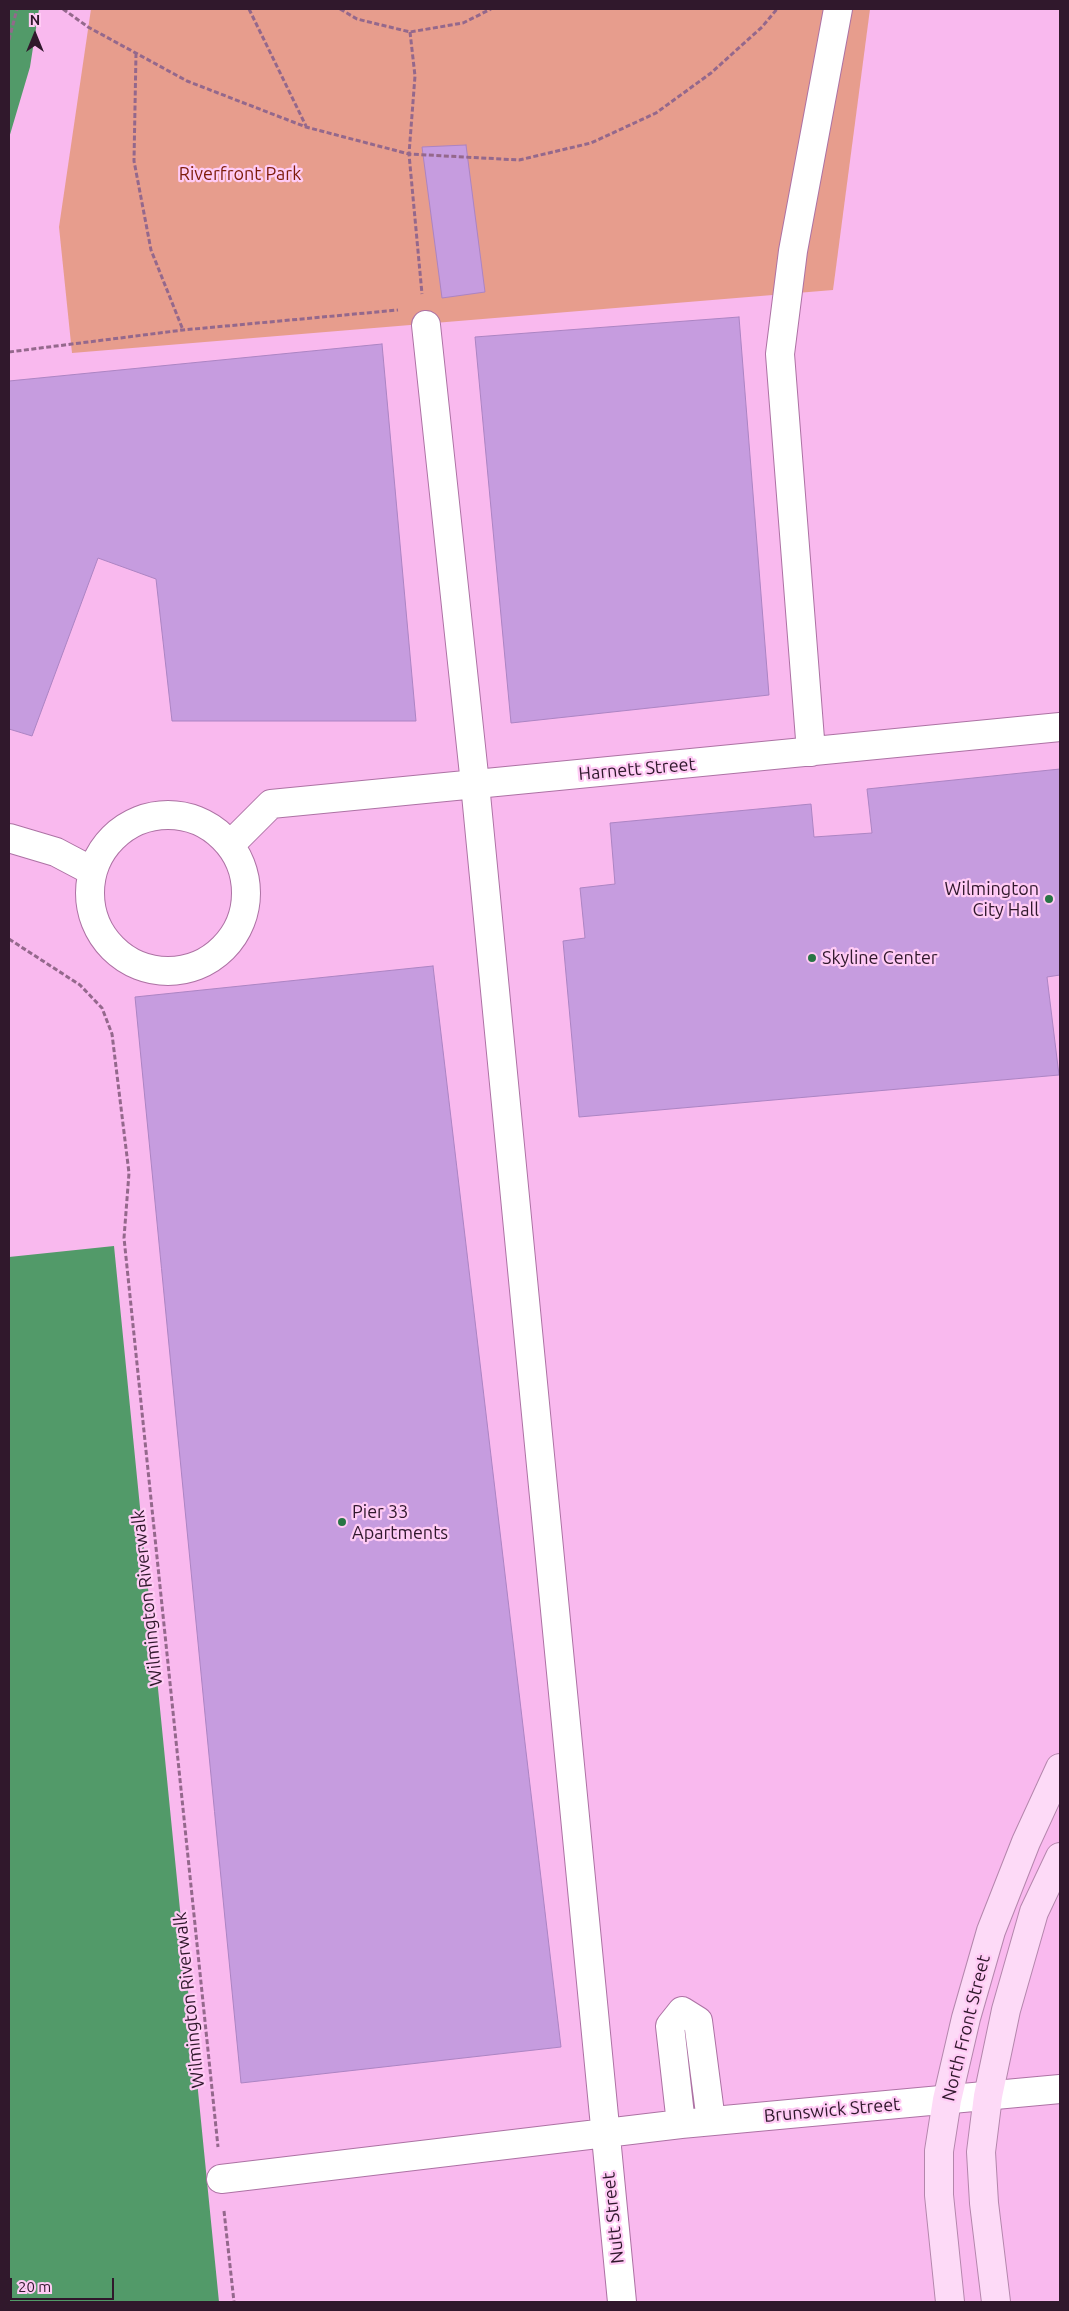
<!DOCTYPE html>
<style>
body{margin:0}
#map{position:relative;width:1069px;height:2311px;overflow:hidden;background:#f9b9ee;font-family:Ubuntu,sans-serif}
canvas{display:block}
.frame{position:absolute;inset:0;border:10px solid #30182c;pointer-events:none}
.north{position:absolute;left:10px;top:10px;width:50px;height:50px;-webkit-text-stroke:4px #ffcbf5;paint-order:stroke;rotate:0deg;font-size:14px;font-weight:700;line-height:20px;text-align:center;color:#30182c}
.north::after{content:'';display:block;margin:auto;width:18px;height:22px;background:#30182c;clip-path:polygon(50% 0,100% 100%,50% 72%,0 100%)}
.scale{position:absolute;left:10px;top:2278px;width:104px;height:22px;box-sizing:border-box;border:2px solid #30182c;border-top:0;padding-left:6px;font-size:15px;line-height:18px;white-space:nowrap;color:#30182c;-webkit-text-stroke:4px #ffcbf5;paint-order:stroke}
</style>
<div id="map">
<canvas width="1069" height="2311"></canvas>
<div class="frame"></div>
<div class="north">N</div>
<div class="scale">20 m</div>
</div>
<script>
const ctx = document.querySelector('canvas').getContext('2d');
ctx.lineJoin = 'round';
function fill(path, color) { ctx.fillStyle = color; ctx.fill(path, 'evenodd'); }
const shape = rows => new Path2D(rows.map(r => 'M' + r).join(''));
function trace(path, color, width, dash) { ctx.strokeStyle = color; ctx.lineWidth = width; ctx.lineCap = dash ? 'butt' : 'round'; ctx.setLineDash(dash || []); ctx.stroke(path); }
function drawText(font, color, halo, rows, align = 'center') {
  ctx.font = font + ' Ubuntu,sans-serif'; ctx.lineWidth = 4.5; ctx.setLineDash([]); ctx.textBaseline = 'middle'; ctx.strokeStyle = halo; ctx.fillStyle = color; for (const [text, x, y, turn = 0] of rows) {
    ctx.save(); ctx.translate(x, y); ctx.rotate((+turn || 0) * Math.PI / 180); ctx.textAlign = isNaN(turn) ? turn : align; if (halo) ctx.strokeText(text, 0, 0); ctx.fillText(text, 0, 0); ctx.restore();
  }
}
fill(shape([
 [91,9,870,9,833,290,72,353,59,227]
]), '#e79d8d');
fill(shape([
 [9,9,39,9,30,67,9,138],
 [114,1246,219,2302,9,2302,9,1257]
]), '#529a69');
const building = shape([
 [466,145,485,292,442,298,422,147,466,145],
 [739,317,769,695,511,723,475,337,739,317],
 [382,344,416,721,172,721,156,579,98,558,32,736,9,729,9,381,382,344],
 [1060,769,1060,975,1047,977,1059,1075,579,1117,563,941,585,938,580,888,615,884,610,823,811,804,814,837,872,833,867,789,1060,769],
 [433,966,561,2047,241,2083,135,997,433,966]
]);
fill(building, '#c69cdf');
trace(building, '#ac84c3', 1);
const minor = shape([
 [426,325,475,784,622,2302],
 [811,752,780,354,793,251,838,9],
 '90 893a78 78 0 1 1 156 0a78 78 0 1 1-156 0Z',
 [9,838,56,852,92,871],
 [231,844,271,804,1060,727],
 [681,2124,670,2026,682,2011,698,2021,711,2121],
 [221,2179,681,2124,1060,2089]
]);
const major = shape([
 [950,2302,939,2195,939,2151,947,2100,966,2018,991,1931,1026,1842,1060,1768],
 [996,2302,984,2203,981,2152,988,2096,1006,2010,1034,1912,1060,1857]
]);
trace(minor, '#ad72a4', 30);
trace(major, '#b486ac', 30);
trace(shape([
 [63,9,88,27,187,81,306,127,409,154,519,160,591,143,656,113,711,73,762,27,777,9],
 [249,9,306,126],
 [340,9,357,19,410,32,463,23,491,9],
 [410,32,415,76,409,154,422,294],
 [9,40,17,9],
 [136,53,134,161,151,250,183,330],
 [9,352,183,330,398,310],
 [9,939,80,985,102,1008,112,1034,129,1173,124,1238,218,2147],
 [224,2211,234,2302]
]), '#94688c', 3, [5, 2.5]);
trace(minor, '#fff', 28);
trace(major, '#fddaf7', 28);
for (const [x, y, r, color] of [
 [1049,899,5,"#287545"],
 [812,958,5,"#287545"],
 [342,1522,5,"#287545"]
]) { const dot = new Path2D(); dot.arc(x, y, r, 0, 2 * Math.PI); ctx.fillStyle = color; ctx.fill(dot); trace(dot, '#ffcbf5', 2); }
drawText('18px', '#7d1c09', '#ffcbf5', [
 ["Riverfront Park",240,174]
]);
drawText('18px', '#30182c', '#ffcbf5', [
 ["Harnett Street",637,769,-5],
 ["Wilmington Riverwalk",147,1598,-96],
 ["Wilmington Riverwalk",189,2000,-96],
 ["North Front Street",966,2028,-76],
 ["Brunswick Street",832,2110,-5],
 ["Nutt Street",613,2218,-96]
]);
drawText('18px', '#30182c', '#ffcbf5', [
 ["Wilmington",1039,889,"right"],
 ["City Hall",1039,910,"right"],
 ["Skyline Center",822,958],
 ["Pier 33",352,1512],
 ["Apartments",352,1533]
], 'left');
</script>
